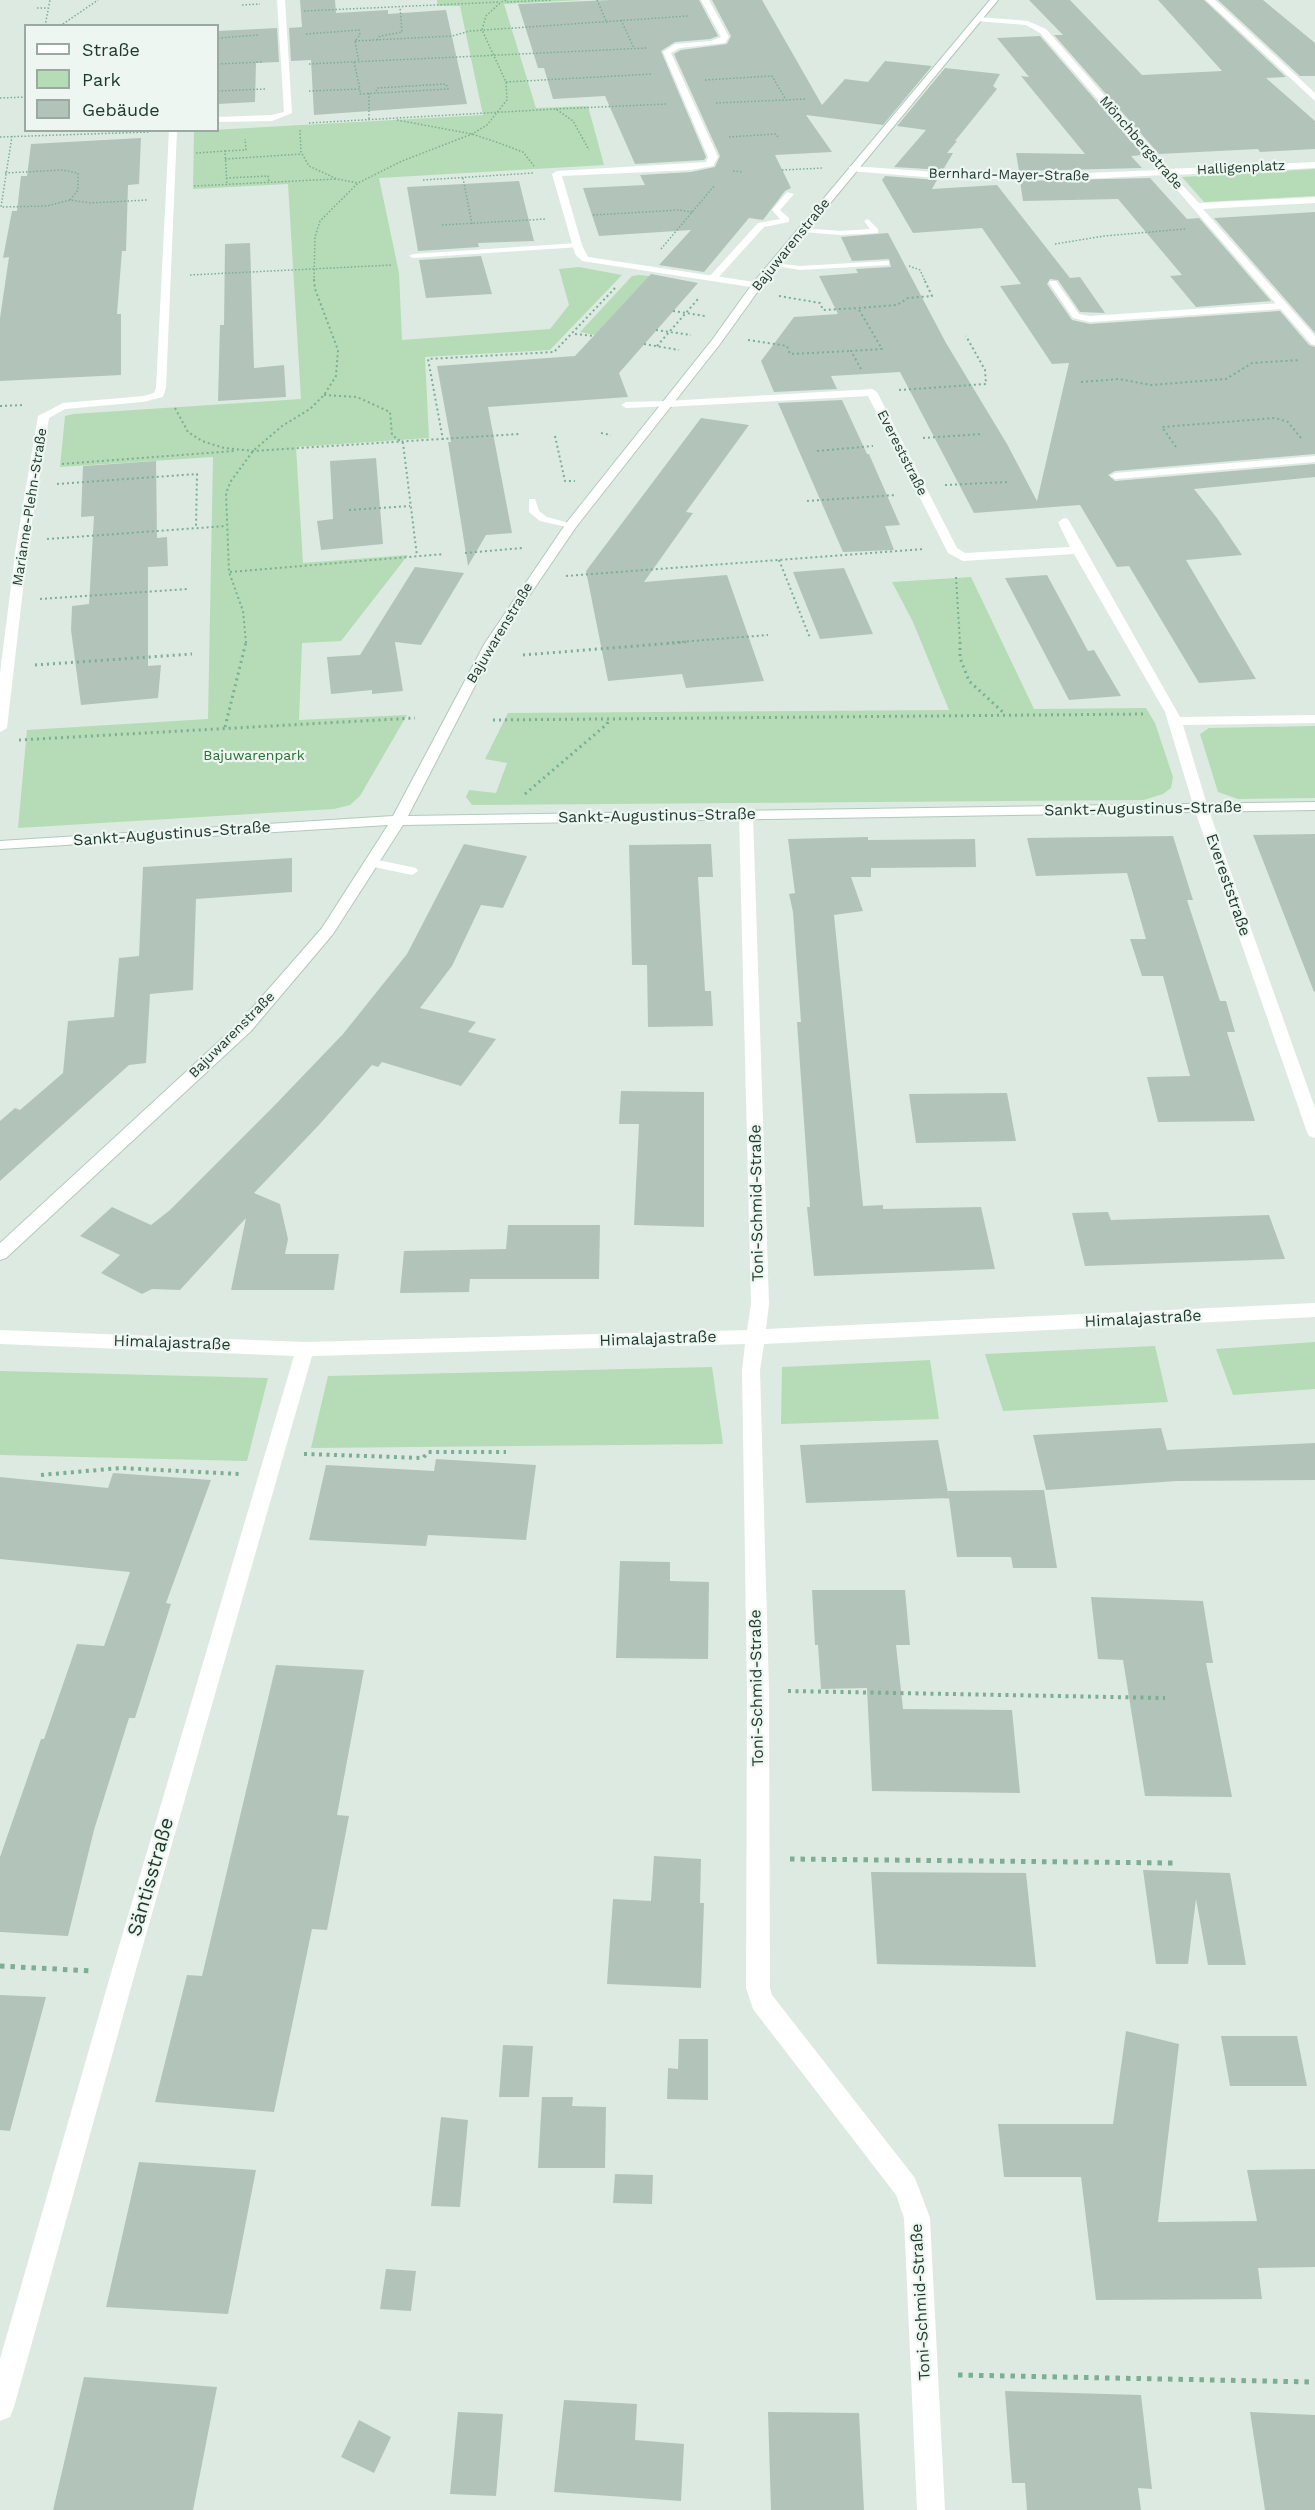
<!DOCTYPE html>
<meta charset="utf-8">
<style>
body{margin:0}
#map{position:relative;width:1315px;height:2510px;overflow:hidden;background:#ddeae1;font-family:"Work Sans",sans-serif}
canvas{display:block}
.legend{position:absolute;left:24px;top:24px;width:195px;height:108px;box-sizing:border-box;background:#edf6f0;border:2px solid #9aaaa1;margin:0;padding:8px 10px;list-style:none;font-size:18px;color:#1e392b}
.legend li{display:flex;align-items:center;gap:12px;height:30px}
.legend b{width:30px;border:2px solid #9aaaa1}
</style>
<div id="map">
<canvas width="1315" height="2510"></canvas>
<ul class="legend">
<li><b style="height:8px;background:#fff"></b>Straße</li>
<li><b style="height:16px;background:#b5dcb6"></b>Park</li>
<li><b style="height:16px;background:#b2c4b9"></b>Gebäude</li>
</ul>
</div>
<script>
const ctx = document.querySelector('canvas').getContext('2d');
ctx.lineJoin = 'round';
function fill(path, color) { ctx.fillStyle = color; ctx.fill(path, 'evenodd'); }
const shape = rows => new Path2D(rows.map(r => 'M' + r).join(''));
function trace(path, color, width, dash) { ctx.strokeStyle = color; ctx.lineWidth = width; ctx.lineCap = dash ? 'butt' : 'round'; ctx.setLineDash(dash || []); ctx.stroke(path); }
function drawText(font, color, halo, rows, align = 'center') {
  ctx.font = font + ' "Work Sans",sans-serif'; ctx.lineWidth = 4.5; ctx.setLineDash([]); ctx.textBaseline = 'middle'; ctx.strokeStyle = halo; ctx.fillStyle = color; for (const [text, x, y, turn = 0] of rows) {
    ctx.save(); ctx.translate(x, y); ctx.rotate((+turn || 0) * Math.PI / 180); ctx.textAlign = isNaN(turn) ? turn : align; if (halo) ctx.strokeText(text, 0, 0); ctx.fillText(text, 0, 0); ctx.restore();
  }
}
fill(shape([
 [437,0,581,0,504,4,536,108,588,106,604,165,379,178,399,273,402,340,550,329,569,305,559,269,579,267,622,275,550,350,425,357,429,438,296,447,303,563,408,555,341,641,302,643,299,720,407,715,360,796,350,805,334,809,18,828,27,730,208,719,213,457,60,467,65,416,73,414,301,399,288,184,193,189,194,131,483,115,460,6,438,6],
 [1315,169,1315,196,1204,202,1182,177],
 [639,275,650,276,595,335,580,332,632,276],
 [971,577,1034,709,1146,708,1155,723,1173,777,1171,788,1163,794,1144,800,472,805,466,797,469,790,496,793,507,763,485,759,508,713,949,710,913,622,892,582],
 [1315,726,1315,798,1238,799,1218,792,1200,734,1209,728],
 [1315,1342,1315,1389,1233,1395,1216,1349],
 [1155,1346,1168,1402,1003,1411,985,1354],
 [930,1360,939,1419,781,1424,782,1367],
 [712,1367,723,1444,311,1448,328,1376],
 [0,1371,268,1378,247,1461,0,1455]
]), '#b5dcb6');
fill(shape([
 [300,0,335,0,336,13,388,10,388,14,446,10,467,104,314,115,311,60,291,61,289,28,302,27],
 [611,0,699,0,718,36,710,39,675,42,661,51,706,157,704,160,635,164,605,96,553,99,544,68,538,68,518,4],
 [712,0,762,0,822,105,845,79,868,82,885,61,932,66,883,125,806,115,832,152,775,155,791,188,785,191,763,220,749,218,704,272,659,265,691,230,599,236,583,188,645,185,640,175,691,172,715,167,720,156,674,54,681,50,727,44,731,36],
 [1029,0,1070,0,1142,75,1222,71,1158,0,1204,0,1286,77,1266,78,1315,121,1315,149,1260,152,1258,149,1159,154,1054,35,1063,35],
 [1218,0,1263,0,1315,43,1315,76,1300,76],
 [277,28,279,62,256,63,255,102,218,104,218,31],
 [1040,36,1143,155,1131,156,1142,168,1019,171,1016,153,1085,154,1021,76,1029,77,997,38],
 [945,68,1000,74,993,86,997,89,955,141,957,141,947,153,953,153,943,170,894,167,926,130,897,126],
 [141,138,139,184,128,185,126,251,122,251,117,314,121,314,121,375,0,381,0,318,9,257,3,258,12,211,17,211,21,176,27,176,31,144],
 [885,176,937,180,932,189,997,185,1070,278,1080,277,1105,313,1080,312,1058,280,1050,279,1047,284,1072,320,1090,324,1280,311,1309,345,1315,347,1315,454,1115,471,1108,475,1115,481,1315,464,1315,477,1194,489,1217,518,1242,555,1186,560,1256,679,1199,683,1129,566,1117,567,1080,505,974,513,900,372,831,376,837,389,774,392,761,361,794,317,838,314,819,276,858,273,856,269,891,267,889,259,852,261,841,237,888,233,946,343,1007,444,1037,501,1069,363,1052,364,1000,286,1021,284,982,228,913,233,882,180],
 [1150,178,1187,219,1199,218,1271,301,1196,307,1170,276,1182,275,1118,199,1023,201,1020,181],
 [519,181,534,241,478,243,479,247,418,251,407,187],
 [1315,212,1315,333,1214,218],
 [250,243,254,368,284,365,286,397,218,401,220,325,224,325,225,244],
 [481,256,492,294,426,298,419,260],
 [651,274,698,283,619,373,628,397,488,407,512,533,486,535,468,566,448,442,451,442,437,366,575,356],
 [842,400,867,454,869,454,900,525,885,526,894,550,843,552,778,403],
 [701,418,749,425,686,512,693,513,644,582,727,575,764,681,686,688,682,674,608,681,586,571],
 [376,458,383,544,321,550,317,521,333,519,330,461],
 [156,461,157,538,167,537,168,566,148,567,148,666,161,665,158,698,81,705,71,630,72,606,89,604,94,516,81,517,83,466],
 [415,567,464,573,421,645,395,642,403,691,372,694,372,690,331,694,327,657,360,655],
 [844,568,873,634,820,639,793,572],
 [1047,575,1088,651,1094,650,1121,696,1069,700,1005,578],
 [1315,834,1315,991,1314,992,1253,835],
 [1173,836,1193,900,1187,900,1220,1001,1226,1001,1235,1032,1227,1032,1255,1121,1158,1122,1147,1077,1190,1076,1163,976,1142,976,1130,939,1146,939,1127,873,1036,876,1027,838],
 [868,837,868,840,975,839,976,867,871,868,871,877,851,877,863,911,834,915,863,1206,883,1205,883,1209,981,1207,995,1269,814,1276,807,1207,810,1207,797,1022,801,1022,793,912,789,894,795,893,788,839],
 [464,844,527,856,503,908,481,905,452,966,420,1008,476,1022,468,1032,496,1039,461,1086,382,1062,378,1067,372,1065,318,1126,254,1193,280,1204,288,1239,285,1254,339,1254,334,1290,231,1290,246,1218,180,1290,152,1289,142,1294,101,1273,120,1255,80,1236,112,1207,151,1225,170,1210,273,1107,343,1034,407,954],
 [711,844,713,877,698,877,705,991,711,991,713,1026,648,1027,647,965,632,965,629,845],
 [292,858,292,892,196,899,193,990,150,994,146,1063,129,1065,0,1181,0,1121,15,1108,20,1110,63,1073,68,1021,114,1017,119,958,139,956,143,867],
 [621,1091,704,1092,704,1227,634,1225,639,1124,619,1124],
 [1007,1093,1016,1141,916,1143,909,1094],
 [1108,1212,1111,1220,1269,1215,1285,1259,1085,1266,1072,1213],
 [508,1225,600,1225,599,1279,470,1279,469,1292,400,1293,404,1251,506,1249],
 [1161,1428,1167,1450,1315,1443,1315,1480,1177,1481,1046,1490,1033,1435],
 [938,1440,949,1498,806,1503,800,1445],
 [436,1459,536,1465,526,1540,428,1535,426,1546,309,1540,326,1465,434,1471],
 [113,1473,211,1480,166,1603,171,1604,135,1718,129,1718,94,1830,68,1936,0,1932,0,1857,41,1739,44,1739,77,1644,104,1646,130,1572,0,1559,0,1477,108,1488],
 [1044,1490,1057,1568,1013,1568,1011,1557,957,1557,948,1491],
 [620,1561,670,1562,670,1581,709,1582,708,1659,616,1658],
 [812,1590,905,1590,910,1645,896,1645,903,1709,1012,1710,1020,1793,872,1791,867,1688,821,1689,818,1645,815,1645],
 [1091,1597,1203,1601,1213,1663,1206,1663,1232,1797,1145,1796,1123,1660,1098,1659],
 [276,1665,364,1670,337,1815,349,1816,327,1930,312,1929,274,2112,155,2102,187,1975,202,1976],
 [654,1856,701,1859,700,1903,704,1903,701,1988,607,1984,613,1899,651,1901],
 [1143,1870,1230,1873,1246,1965,1208,1965,1196,1899,1188,1964,1156,1964],
 [871,1872,1026,1873,1036,1967,877,1964],
 [0,1995,46,1997,10,2131,0,2130],
 [1126,2031,1179,2044,1158,2222,1257,2221,1247,2170,1315,2169,1315,2267,1258,2268,1262,2299,1096,2300,1081,2177,1004,2177,998,2124,1113,2124],
 [1221,2036,1297,2036,1307,2086,1230,2086],
 [679,2039,708,2039,708,2100,667,2099,668,2068,678,2069],
 [503,2045,533,2046,529,2097,499,2097],
 [542,2097,573,2097,572,2106,606,2107,605,2168,538,2168],
 [441,2117,468,2120,460,2207,431,2206],
 [139,2162,256,2170,228,2314,106,2307],
 [615,2174,653,2175,652,2204,613,2203],
 [386,2269,416,2271,411,2311,380,2309],
 [84,2377,217,2387,193,2510,53,2510],
 [1005,2391,1141,2395,1152,2489,1138,2488,1141,2510,1027,2510,1025,2483,1012,2483],
 [564,2400,637,2404,635,2440,684,2444,681,2501,554,2492],
 [458,2412,503,2414,496,2496,450,2494],
 [768,2412,859,2413,864,2510,771,2510],
 [1250,2412,1315,2415,1315,2510,1265,2510],
 [359,2420,391,2437,374,2473,341,2457]
]), '#b2c4b9');
const secondary = shape([
 [990,0,998,0,761,287,720,344,576,527,497,643,408,816,1315,802,1315,810,403,825,333,934,251,1031,6,1258,0,1260,0,1243,239,1023,322,928,388,825,0,849,0,841,393,816,485,643,567,522,712,340,753,283,990,0]
]);
trace(secondary, '#b0caba', 2);
trace(shape([
 [597,0,607,23],
 [507,2,552,0],
 [242,5,260,4],
 [37,8,48,8],
 [304,11,500,2],
 [621,20,634,48],
 [45,26,50,0],
 [60,26,98,0],
 [306,34,359,30,360,35,355,41,359,62],
 [218,38,259,35],
 [377,40,380,36,402,32,400,7],
 [355,41,452,36,470,31,688,16],
 [354,62,360,89],
 [218,64,262,62],
 [309,64,647,48],
 [705,80,772,76,786,100],
 [506,82,652,74],
 [218,91,265,89],
 [309,91,360,89,360,94,448,89,446,84,377,88,376,93],
 [369,93,369,120],
 [0,98,26,97],
 [716,103,806,99],
 [556,109,666,104],
 [397,120,472,134,499,143,523,152,534,166],
 [309,123,556,109,573,121,589,150],
 [300,130,301,152,309,166,337,179,358,183],
 [12,136,1,207,47,206,70,200],
 [0,137,149,132],
 [729,137,776,134,778,137],
 [225,151,246,150,245,139],
 [196,153,225,151,227,185],
 [225,159,302,154],
 [782,170,823,168],
 [733,171,743,172],
 [5,173,62,170,78,173,78,190,70,200,90,203,147,200],
 [226,178,268,176,269,182],
 [463,178,472,224],
 [423,180,533,173],
 [194,186,337,179],
 [593,215,679,210,693,212],
 [442,225,546,219],
 [1055,244,1104,236,1185,229],
 [661,249,714,186],
 [909,266,920,270,925,281],
 [190,275,392,265],
 [314,281,315,237,320,221,358,183,402,161,472,134,487,125,507,100,506,82,482,30,486,16,501,2,508,0]
]), '#7cae92', 1.5, [1.5, 2]);
trace(shape([
 [779,296,820,303,823,310,858,308],
 [673,311,705,316],
 [656,330,691,335],
 [575,334,594,336],
 [748,340,787,346,790,354,851,351],
 [644,344,679,350],
 [657,346,698,299],
 [861,369,851,351,882,349,858,308,897,305,908,298,932,296,924,279],
 [1081,382,1119,379,1151,385,1226,379,1252,363,1300,360],
 [899,390,986,384,985,370,966,336],
 [324,395,357,397,390,412,392,435,403,443,417,556],
 [0,406,25,405],
 [175,408,188,432,202,441,224,448,253,451,519,434],
 [601,433,611,435],
 [555,436,565,481,575,481],
 [923,438,982,434],
 [443,440,428,359,554,352,616,287],
 [1176,447,1162,427,1275,418,1288,422,1301,438],
 [817,451,873,446],
 [62,464,234,451],
 [57,484,197,474,196,528],
 [945,485,1008,482],
 [807,501,896,495],
 [349,510,410,506],
 [47,539,226,526],
 [465,553,522,548],
 [779,560,810,638],
 [230,572,444,554],
 [566,576,924,549],
 [956,577,960,643],
 [40,599,188,589],
 [246,643,243,611,229,572,226,493,231,481,253,451,282,426,310,409,324,395,336,376,338,350,315,289,314,279],
 [667,643,768,635]
]), '#7cae92', 2, [2, 3]);
trace(shape([
 [960,642,960,658,969,681,1005,714],
 [523,655,686,642],
 [35,665,192,654],
 [493,720,1145,714],
 [225,727,246,642],
 [19,740,415,718],
 [525,794,607,724,609,719]
]), '#7cae92', 3, [2, 4]);
trace(shape([
 [304,1454,423,1458,428,1452,506,1452],
 [41,1475,121,1468,239,1474],
 [788,1691,1165,1698]
]), '#7cae92', 4, [3, 4.5]);
trace(shape([
 [790,1859,1173,1863],
 [0,1966,92,1971],
 [958,2375,1315,2382]
]), '#7cae92', 5, [4.5, 6]);
fill(shape([
 [787,192,794,194,780,210,789,218,789,222,764,227,716,280,710,280,710,276,758,223,780,219,772,210,787,192],
 [868,219,878,229,878,233,840,235,804,232,800,230,804,228,840,231,870,229,864,221,868,219],
 [577,243,580,243,580,247,413,258,409,256,413,254,577,243],
 [886,261,889,261,889,265,800,270,770,265,774,263,800,266,886,261],
 [1050,281,1056,281,1079,314,1090,316,1282,303,1286,306,1282,309,1090,322,1073,318,1049,283,1050,281],
 [667,401,672,404,670,406,626,408,621,405,626,402,667,401],
 [1315,456,1315,462,1115,479,1110,476,1115,473,1315,456],
 [529,499,535,499,539,511,547,517,576,525,571,528,540,521,529,512,529,499],
 [373,859,416,868,418,871,412,875,369,866,367,863,373,859]
]), '#fff');
fill(shape([
 [277,0,285,0,292,113,272,121,218,122,218,117,271,115,284,112,277,0],
 [701,0,709,0,729,37,725,43,680,48,671,53,718,157,713,166,691,170,562,176,582,245,588,257,761,283,761,287,757,288,582,261,575,254,552,174,557,171,706,162,708,157,663,52,675,44,711,41,721,37,701,0],
 [1206,0,1215,0,1315,93,1315,101,1206,0],
 [979,17,1028,21,1046,29,1169,169,1315,162,1315,168,1173,175,1199,203,1315,197,1315,203,1203,209,1315,336,1315,345,1311,344,1164,175,1086,179,950,179,849,171,849,167,852,166,950,173,1086,173,1159,170,1040,33,1026,25,976,21,975,19,979,17],
 [169,130,177,130,166,388,163,397,143,402,65,409,49,418,28,546,7,728,0,732,0,673,16,546,38,416,63,403,143,396,154,393,156,388,169,130],
 [872,389,877,392,957,548,965,553,1070,547,1058,522,1064,518,1068,519,1180,717,1315,715,1315,723,1183,725,1208,808,1315,1108,1315,1138,1309,1136,1307,1132,1194,808,1165,712,1074,554,963,561,948,553,868,396,667,407,661,404,667,401,872,389],
 [746,811,753,815,769,1304,766,1329,1315,1303,1315,1317,764,1344,760,1370,769,1691,770,1988,772,1995,915,2178,930,2218,945,2510,917,2510,904,2218,896,2195,753,2009,746,1988,747,1691,742,1370,745,1344,312,1356,135,1973,14,2407,10,2417,0,2421,0,2359,111,1973,294,1356,0,1344,0,1330,305,1342,747,1330,751,1304,739,815,746,811]
]), '#fff');
fill(secondary, '#fff');
drawText('14px', '#1e392b', '#edf6f0', [
 ["Mönchbergstraße",1141,143,49],
 ["Halligenplatz",1241,168,-3],
 ["Bernhard-Mayer-Straße",1009,175,1],
 ["Bajuwarenstraße",791,245,-51],
 ["Evereststraße",902,453,63],
 ["Marianne-Plehn-Straße",30,507,-81],
 ["Bajuwarenstraße",500,633,-59],
 ["Bajuwarenstraße",232,1035,-45]
]);
drawText('14px', '#287132', '#edf6f0', [
 ["Bajuwarenpark",254,756]
]);
drawText('16px', '#1e392b', '#edf6f0', [
 ["Sankt-Augustinus-Straße",1143,809,-1],
 ["Sankt-Augustinus-Straße",657,816,-1],
 ["Sankt-Augustinus-Straße",172,834,-4],
 ["Evereststraße",1228,885,71],
 ["Toni-Schmid-Straße",757,1203,-91],
 ["Himalajastraße",1143,1319,-3],
 ["Himalajastraße",658,1339,-2],
 ["Himalajastraße",172,1343,2],
 ["Toni-Schmid-Straße",757,1688,-91],
 ["Toni-Schmid-Straße",921,2302,-93]
]);
drawText('20px', '#1e392b', '#edf6f0', [
 ["Säntisstraße",151,1877,-74]
]);
</script>
